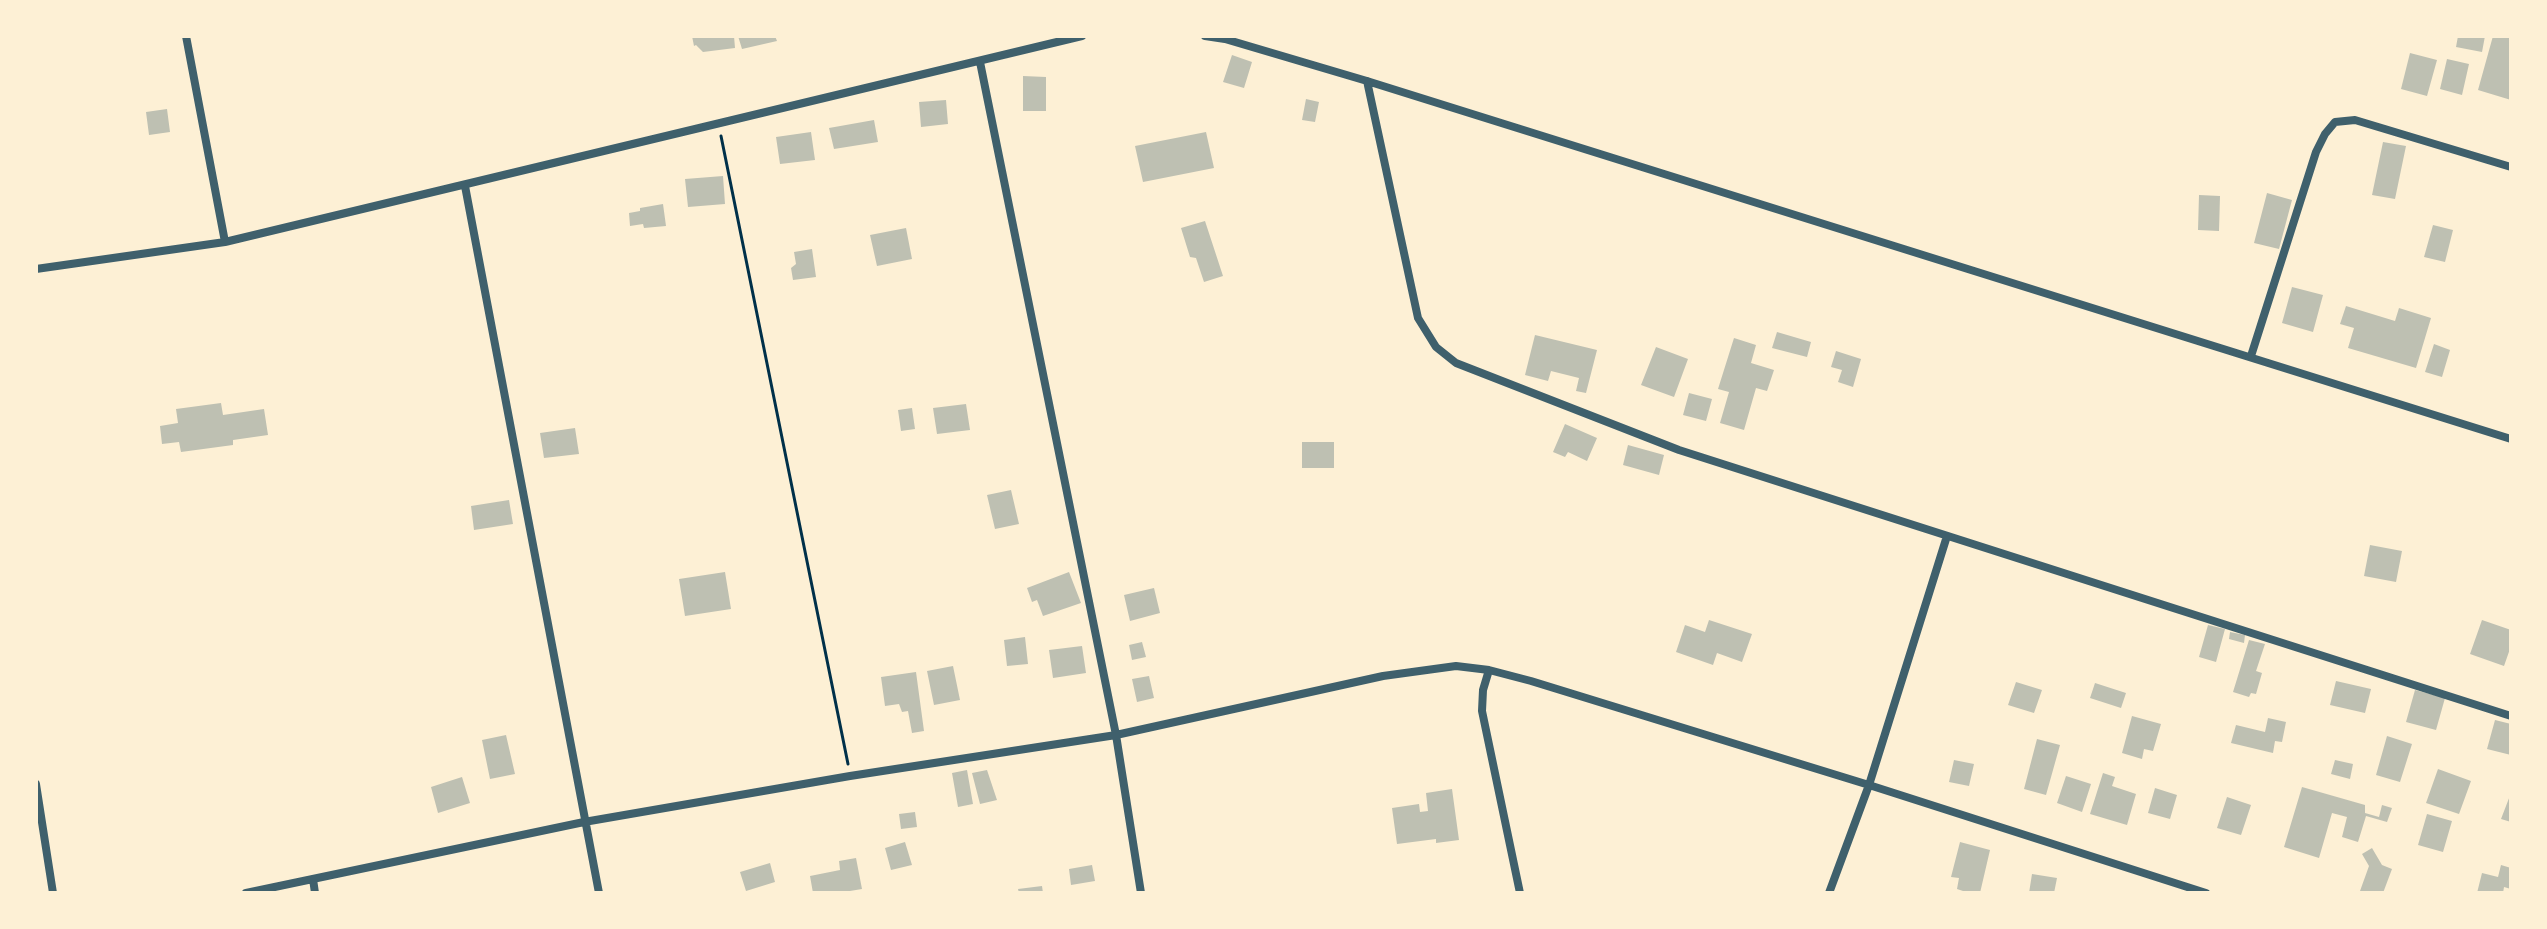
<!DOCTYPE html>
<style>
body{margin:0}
#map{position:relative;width:2547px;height:929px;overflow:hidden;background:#fdf0d5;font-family:"Fira Sans",sans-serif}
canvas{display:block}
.frame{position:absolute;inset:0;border:38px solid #fdf0d5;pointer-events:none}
</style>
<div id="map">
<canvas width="2547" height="929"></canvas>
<div class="frame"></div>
</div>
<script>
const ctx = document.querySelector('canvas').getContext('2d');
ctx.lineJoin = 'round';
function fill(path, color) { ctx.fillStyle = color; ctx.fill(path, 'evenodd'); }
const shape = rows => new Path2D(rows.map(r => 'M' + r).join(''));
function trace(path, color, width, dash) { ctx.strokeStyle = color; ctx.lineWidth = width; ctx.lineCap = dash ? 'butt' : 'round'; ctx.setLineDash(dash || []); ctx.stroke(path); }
fill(shape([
 [692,36,734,36,735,48,703,52,696,45,694,46],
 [738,36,775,36,777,41,742,49],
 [2458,36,2485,36,2482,52,2456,47],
 [2493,36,2511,36,2511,100,2478,90],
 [2410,53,2437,60,2427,96,2401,89],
 [1232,55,1252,62,1244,88,1223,82],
 [2447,59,2469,64,2462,95,2440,89],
 [1023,76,1046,77,1046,111,1023,111],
 [1306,99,1319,102,1315,122,1302,120],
 [946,100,948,124,921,127,919,102],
 [167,109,170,132,149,135,146,112],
 [874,120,878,142,834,149,829,128],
 [811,132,815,160,780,164,776,137],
 [1206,132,1214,168,1143,182,1135,146],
 [2383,142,2406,146,2395,199,2372,195],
 [723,176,725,204,688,207,685,179],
 [2267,193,2292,200,2279,249,2254,243],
 [2199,195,2220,196,2219,231,2198,230],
 [663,204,666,226,644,228,643,224,630,226,629,213,640,211,640,208],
 [1205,221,1223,276,1204,282,1196,258,1190,257,1181,228],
 [2433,225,2453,230,2445,262,2424,257],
 [906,228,912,259,877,266,870,235],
 [812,249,816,277,793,280,791,268,796,264,794,252],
 [2292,287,2323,295,2313,332,2282,323],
 [2346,306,2395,321,2399,308,2431,318,2416,368,2348,348,2354,328,2340,324],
 [1777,332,1811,342,1807,357,1772,348],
 [1535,335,1597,350,1586,393,1576,391,1579,378,1551,371,1548,381,1525,375],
 [1734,338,1756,345,1751,363,1774,370,1767,391,1756,388,1744,430,1720,423,1729,392,1718,389],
 [2434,344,2450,350,2442,377,2425,372],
 [1656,347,1688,359,1674,397,1641,385],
 [1836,351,1861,359,1853,387,1838,382,1842,370,1831,367],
 [1689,393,1712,399,1706,421,1683,415],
 [221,403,223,415,264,409,268,435,233,440,233,445,181,452,179,442,162,444,160,426,178,423,176,409],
 [966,404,970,430,937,434,933,408],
 [912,408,915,429,901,431,898,410],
 [1565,424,1597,438,1587,461,1568,452,1565,457,1553,452],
 [575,428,579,454,544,458,540,433],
 [1302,442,1334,442,1334,468,1302,468],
 [1628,445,1664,455,1659,475,1623,465],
 [1011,490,1019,524,995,529,987,495],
 [509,500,513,524,474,530,471,506],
 [2370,545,2402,551,2396,582,2364,576],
 [725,572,731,609,685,616,679,579],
 [1069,572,1081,603,1043,616,1037,600,1032,602,1027,588],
 [1154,588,1160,613,1130,621,1124,595],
 [1709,620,1752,634,1742,662,1717,653,1713,665,1676,652,1685,625,1705,632],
 [2482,620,2511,630,2511,646,2504,666,2470,654],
 [2208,625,2225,629,2216,662,2199,657],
 [2230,632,2245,635,2244,643,2229,639],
 [1025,637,1028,664,1007,666,1004,640],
 [2249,640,2265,644,2256,671,2262,673,2256,694,2251,693,2249,697,2233,692],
 [1142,642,1146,657,1132,660,1129,645],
 [1082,646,1086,673,1053,678,1049,650],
 [953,666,960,700,934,705,927,671],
 [916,672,924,731,912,733,908,711,902,712,899,704,885,706,881,677],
 [1149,676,1154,698,1137,702,1132,679],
 [2336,681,2371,689,2365,713,2330,705],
 [2016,682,2042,690,2034,713,2008,705],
 [2095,683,2126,693,2121,708,2090,698],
 [2415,690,2445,698,2436,730,2406,722],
 [2132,716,2161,724,2153,751,2144,749,2142,759,2122,753],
 [2268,718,2286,722,2282,742,2275,741,2273,753,2231,743,2236,725,2265,732],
 [2495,720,2511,724,2511,755,2487,749],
 [506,735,515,774,490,779,482,740],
 [2387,736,2412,744,2400,782,2376,775],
 [2037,739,2060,745,2046,795,2024,789],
 [1954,760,1974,764,1969,786,1949,782],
 [2335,760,2353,764,2350,779,2331,774],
 [2438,769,2471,781,2459,814,2426,803],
 [967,770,973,804,958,807,952,773],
 [987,770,997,800,980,804,972,773],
 [2103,773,2115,777,2112,786,2136,794,2127,825,2090,814],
 [2066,776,2091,784,2082,812,2057,803],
 [462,777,470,803,438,813,431,787],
 [2302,787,2365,805,2365,813,2379,817,2382,805,2392,808,2387,822,2366,816,2358,842,2342,837,2347,817,2332,813,2319,858,2284,847],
 [2155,788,2177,795,2170,819,2148,813],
 [1452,789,1459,840,1436,843,1436,839,1397,844,1392,808,1419,804,1420,812,1428,811,1426,793],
 [2511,793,2511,822,2501,819],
 [2227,797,2251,805,2241,835,2217,828],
 [915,812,917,827,901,829,899,814],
 [2427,814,2452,821,2443,852,2418,845],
 [905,842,912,865,891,870,885,848],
 [1960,842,1990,850,1980,893,1962,893,1963,891,1957,889,1959,878,1951,877],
 [2372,848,2382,865,2392,869,2383,893,2360,891,2369,866,2362,854],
 [856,858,862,889,838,893,813,893,810,876,840,870,839,861],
 [770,863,775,882,746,891,740,872],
 [1092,865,1095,881,1071,885,1069,869],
 [2501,865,2511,868,2511,889,2504,887,2503,893,2477,893,2482,873,2498,877],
 [2032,874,2057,878,2054,893,2029,893],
 [1042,886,1043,893,1019,893,1018,889]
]), '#bec0b2');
trace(shape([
 [721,136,848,764]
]), '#003049', 3);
trace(shape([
 [186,36,225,242],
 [1205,36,1225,39,1367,81,2511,439],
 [980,62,1116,735,1141,893],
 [1367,81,1418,318,1436,347,1456,363,1679,450,2511,716],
 [465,186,599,893],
 [36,269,225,242,1082,36],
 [2251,356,2316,152,2325,134,2335,122,2355,120,2511,167],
 [1489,670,1483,690,1482,711,1520,893],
 [36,784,53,893],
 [313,879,315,893],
 [246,893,584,822,850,776,1116,735,1383,676,1456,666,1489,670,1531,681,1869,785,2206,893],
 [1829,893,1869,785,1947,536]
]), '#3f606c', 8);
</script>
